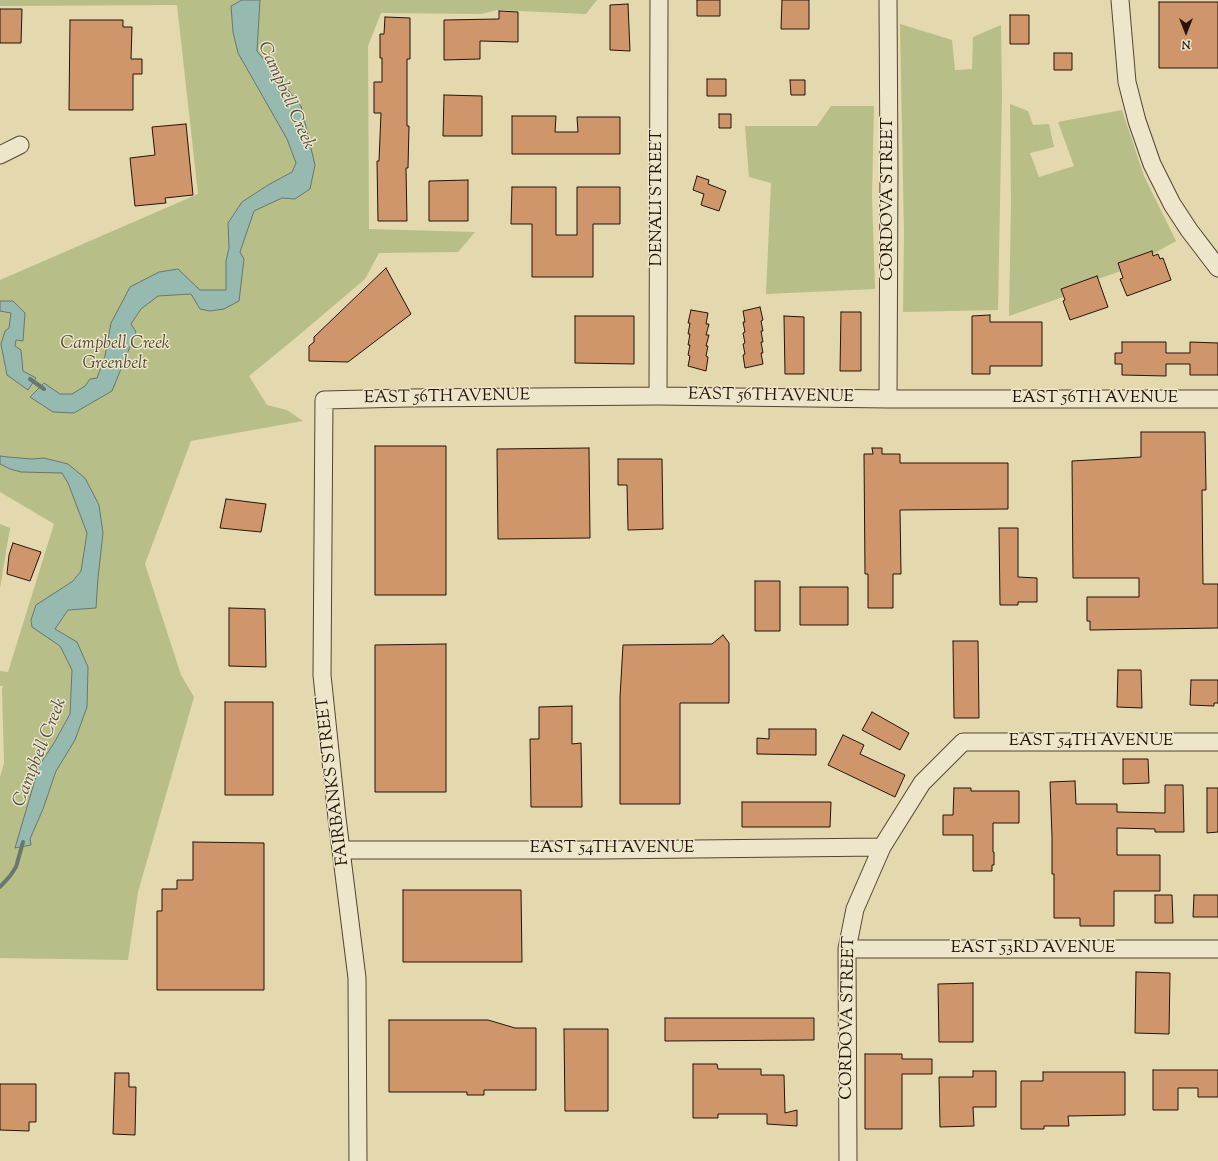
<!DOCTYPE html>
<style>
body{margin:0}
#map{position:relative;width:1218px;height:1161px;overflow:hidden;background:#e3d8ae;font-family:"Sorts Mill Goudy",serif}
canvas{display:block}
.north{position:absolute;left:1166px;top:12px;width:40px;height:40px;-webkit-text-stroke:3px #ede6ca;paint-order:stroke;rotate:180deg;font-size:11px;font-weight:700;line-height:16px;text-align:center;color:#26130a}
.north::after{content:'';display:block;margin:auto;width:14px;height:18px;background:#26130a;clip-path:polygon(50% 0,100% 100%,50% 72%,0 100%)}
</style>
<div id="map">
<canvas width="1218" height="1161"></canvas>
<div class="north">N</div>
</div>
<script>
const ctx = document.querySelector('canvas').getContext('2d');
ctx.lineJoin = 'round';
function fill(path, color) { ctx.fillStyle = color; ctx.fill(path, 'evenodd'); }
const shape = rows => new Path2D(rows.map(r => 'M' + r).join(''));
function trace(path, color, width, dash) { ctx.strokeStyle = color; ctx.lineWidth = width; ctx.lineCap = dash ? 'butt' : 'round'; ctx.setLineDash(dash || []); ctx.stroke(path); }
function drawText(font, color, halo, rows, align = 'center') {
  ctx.font = font + ' "Sorts Mill Goudy",serif'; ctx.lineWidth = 3; ctx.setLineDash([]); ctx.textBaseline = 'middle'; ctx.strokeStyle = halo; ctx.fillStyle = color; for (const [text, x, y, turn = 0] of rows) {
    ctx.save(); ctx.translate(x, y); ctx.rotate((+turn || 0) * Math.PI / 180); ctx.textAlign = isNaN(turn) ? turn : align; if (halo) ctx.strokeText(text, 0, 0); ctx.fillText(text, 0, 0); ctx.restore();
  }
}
fill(shape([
 [0,0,597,0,586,14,497,10,481,14,381,13,368,46,369,229,475,232,458,252,379,253,365,279,298,336,249,376,267,405,287,410,303,421,191,441,145,564,181,675,194,697,138,892,128,960,0,958,0,777,4,763,2,689,3,686,0,686,0,671,8,672,54,524,0,492,0,280,198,194,177,5,0,6],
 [900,24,952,40,955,70,972,69,973,37,1001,25,1002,97,998,310,903,312,904,233],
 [1010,104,1028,111,1033,125,1049,124,1054,147,1030,153,1039,177,1074,166,1058,122,1122,110,1144,176,1176,241,1153,254,1152,251,1118,263,1121,271,1098,279,1097,276,1061,289,1063,297,1009,316,1011,204],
 [831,106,874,106,872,196,875,289,766,294,771,183,749,177,745,126,817,126],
 [0,524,10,528,0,588]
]), '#b8be88');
const water = shape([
 [242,0,260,0,257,51,301,106,315,165,310,189,295,199,282,198,254,211,240,252,244,259,239,301,224,309,210,311,200,309,191,294,158,296,141,309,131,324,136,332,112,391,74,413,53,412,30,397,44,383,60,394,72,394,85,386,90,379,97,378,105,356,111,323,130,287,159,272,178,269,200,290,226,290,226,261,229,248,228,223,242,202,268,185,292,172,296,163,287,139,238,53,233,32,231,6,242,0],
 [0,301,13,301,25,313,23,341,16,340,15,346,21,350,23,371,36,378,28,390,7,375,1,344,5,331,9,328,11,313,0,311,0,301],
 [0,456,8,457,32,459,44,458,68,464,85,478,99,505,103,533,98,578,96,608,68,610,55,629,77,642,88,667,87,707,75,740,56,771,43,809,30,839,31,845,15,848,39,766,54,743,70,714,72,670,60,646,32,627,31,620,36,605,73,581,81,571,87,533,68,483,62,473,21,472,10,469,0,464,0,456]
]);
fill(water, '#96b9b0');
trace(water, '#69776e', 1);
trace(shape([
 [30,379,44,389],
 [0,887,10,876,16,867,23,842]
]), '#69776e', 4);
const building = shape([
 [697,0,720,0,720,16,697,16,697,0],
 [782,0,809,0,809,29,781,29,782,0],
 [1159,2,1218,2,1218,68,1159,68,1159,2],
 [628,4,630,51,610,50,610,5,628,4],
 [0,9,22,9,21,43,0,43,0,9],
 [499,11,518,12,518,42,480,41,480,59,444,60,444,20,499,19,499,11],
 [1010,15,1029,15,1029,44,1010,44,1010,15],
 [385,17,410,18,410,59,407,59,407,126,409,126,408,168,406,168,407,221,378,221,377,161,379,161,381,113,374,113,374,82,382,82,382,58,380,58,380,34,384,34,385,17],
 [70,20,123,20,123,27,132,27,131,59,142,59,142,74,133,74,133,110,69,110,70,20],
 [1054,53,1072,53,1072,70,1054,70,1054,53],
 [707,79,726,79,726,96,707,96,707,79],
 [790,80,805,80,805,95,791,95,790,80],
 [444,95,482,96,482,136,443,136,444,95],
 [719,114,731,114,731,128,719,128,719,114],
 [512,116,556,116,555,132,578,132,577,117,620,117,620,154,512,154,512,116],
 [186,124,193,195,165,198,166,203,135,206,130,158,155,155,152,127,186,124],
 [697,176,709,180,708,184,726,191,719,211,701,205,704,194,693,190,697,176],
 [468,180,468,221,429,221,429,181,468,180],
 [512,187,556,187,556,235,577,235,577,187,620,187,620,224,593,224,593,277,532,277,532,224,511,224,512,187],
 [1152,251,1153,256,1158,254,1160,259,1163,258,1171,280,1127,296,1120,279,1123,278,1118,263,1152,251],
 [386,268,411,314,348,362,309,361,309,346,314,342,314,337,386,268],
 [1097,276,1108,307,1070,320,1063,301,1065,300,1061,289,1097,276],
 [760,307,763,320,761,321,763,331,761,331,763,342,761,342,763,353,761,353,763,364,745,368,743,355,745,354,743,344,745,343,743,333,745,332,743,322,745,322,743,311,760,307],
 [691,310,708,313,706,324,709,324,706,335,709,335,706,346,708,346,706,356,708,357,706,371,688,366,690,356,688,355,690,345,688,345,690,334,688,334,690,323,688,323,691,310],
 [841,312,861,312,861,371,840,371,841,312],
 [990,315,990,322,1042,322,1042,366,990,366,990,374,972,374,972,316,990,315],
 [575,316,634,316,634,364,575,363,575,316],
 [784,316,804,317,804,374,785,374,784,316],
 [1122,342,1166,342,1166,353,1190,353,1190,342,1218,343,1218,375,1190,375,1190,364,1166,364,1166,376,1122,375,1122,364,1115,364,1115,353,1122,353,1122,342],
 [1141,432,1205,432,1206,490,1202,490,1203,584,1218,584,1218,628,1090,630,1090,621,1087,621,1087,597,1139,597,1139,578,1073,578,1072,461,1141,457,1141,432],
 [375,446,446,446,446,595,375,595,375,446],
 [589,448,590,538,498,539,497,449,589,448],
 [872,448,882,448,882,454,900,454,900,463,1008,463,1008,509,900,510,901,574,893,574,893,608,868,608,868,574,865,574,864,454,873,454,872,448],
 [618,459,662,459,663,529,628,530,627,485,618,485,618,459],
 [226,499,266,504,261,532,220,528,226,499],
 [999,528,1018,528,1018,577,1037,578,1037,602,1018,602,1018,605,1000,605,999,528],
 [13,543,41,552,30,581,7,574,9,555,13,543],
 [755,581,780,581,780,631,755,631,755,581],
 [800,587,848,587,848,625,800,625,800,587],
 [229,608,265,609,266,667,229,666,229,608],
 [723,635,729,643,729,703,680,703,680,804,620,804,620,697,623,645,712,644,723,635],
 [953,641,978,641,979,718,954,718,953,641],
 [446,644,446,792,375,792,375,645,446,644],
 [1118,670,1141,670,1142,708,1117,707,1118,670],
 [1191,680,1218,680,1218,703,1214,703,1214,706,1190,705,1191,680],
 [225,702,273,702,273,795,225,795,225,702],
 [572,706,572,744,581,743,582,807,531,807,530,739,539,739,539,707,572,706],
 [872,712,909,733,900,750,862,730,872,712],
 [769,729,816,729,816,755,757,754,757,738,769,739,769,729],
 [843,735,864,745,860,754,905,775,895,797,828,765,843,735],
 [1123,759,1148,759,1149,783,1123,784,1123,759],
 [1075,781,1076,804,1117,804,1117,812,1165,813,1165,785,1183,785,1184,832,1155,832,1155,829,1117,828,1117,855,1160,855,1160,891,1114,891,1114,926,1080,926,1080,918,1054,918,1054,874,1052,874,1052,836,1050,782,1075,781],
 [954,788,971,788,971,791,1019,791,1019,823,993,823,993,852,994,852,994,865,992,865,992,871,973,871,973,835,943,835,943,815,953,815,954,788],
 [1207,788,1218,788,1218,832,1207,833,1207,788],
 [742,802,831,802,830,827,742,827,742,802],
 [193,842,264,843,264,990,157,990,157,911,162,911,162,889,177,889,177,880,193,880,193,842],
 [403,890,521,890,522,962,403,962,403,890],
 [1155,895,1172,895,1173,923,1155,923,1155,895],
 [1194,895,1218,895,1218,917,1193,917,1194,895],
 [1136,972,1170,973,1169,1034,1135,1033,1136,972],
 [973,983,973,1042,939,1042,938,984,973,983],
 [665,1018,814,1018,814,1040,665,1041,665,1018],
 [389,1020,488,1020,515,1028,536,1028,536,1090,484,1090,484,1095,467,1095,467,1092,389,1092,389,1020],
 [564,1029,608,1029,608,1111,565,1111,564,1029],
 [865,1054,902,1054,902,1059,932,1059,932,1074,902,1074,902,1129,865,1129,865,1054],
 [693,1064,717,1064,718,1069,761,1069,761,1075,784,1075,785,1113,797,1110,797,1126,767,1124,767,1114,718,1114,718,1118,693,1118,693,1064],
 [1153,1070,1218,1070,1218,1097,1198,1097,1198,1088,1178,1088,1178,1110,1153,1110,1153,1070],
 [973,1071,996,1071,996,1107,973,1107,974,1126,940,1127,939,1077,973,1077,973,1071],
 [1043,1072,1125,1072,1125,1115,1068,1116,1069,1126,1044,1126,1044,1129,1021,1129,1021,1081,1043,1081,1043,1072],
 [115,1073,129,1073,129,1087,136,1087,135,1135,113,1134,115,1073],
 [0,1084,36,1084,36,1122,29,1122,29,1131,0,1130,0,1084]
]);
fill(building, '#ce966a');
trace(building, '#26130a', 1);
const minor = shape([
 [888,0,889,171,888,399],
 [1120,0,1127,82,1137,121,1152,164,1172,204,1189,230,1218,268],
 [0,155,20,145],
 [658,396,659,0],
 [342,850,601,850,882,847],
 [847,949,1218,949],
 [358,1161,357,978,337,818,322,675,324,400,408,398,658,396,888,399,1218,399],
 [848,1161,847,949,855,909,882,847,922,783,963,742,1218,742]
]);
trace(minor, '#543', 19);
trace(minor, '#ede6ca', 17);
drawText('17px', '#26130a', '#ede6ca', [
 ["DENALI STREET",658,198,-90],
 ["CORDOVA STREET",889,199,-90],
 ["EAST 56TH AVENUE",771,397,1],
 ["EAST 56TH AVENUE",447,398,-1],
 ["EAST 56TH AVENUE",1095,399],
 ["EAST 54TH AVENUE",1091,742],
 ["FAIRBANKS STREET",334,781,-97],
 ["EAST 54TH AVENUE",612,849],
 ["EAST 53RD AVENUE",1033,949],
 ["CORDOVA STREET",849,1018,-89]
]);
drawText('italic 17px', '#524630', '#ede6ca', [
 ["Campbell Creek",115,345],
 ["Greenbelt",115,365]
]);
drawText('italic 18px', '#4d4d44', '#ede6ca', [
 ["Campbell Creek",285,96,66],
 ["Campbell Creek",41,753,-68]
]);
</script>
